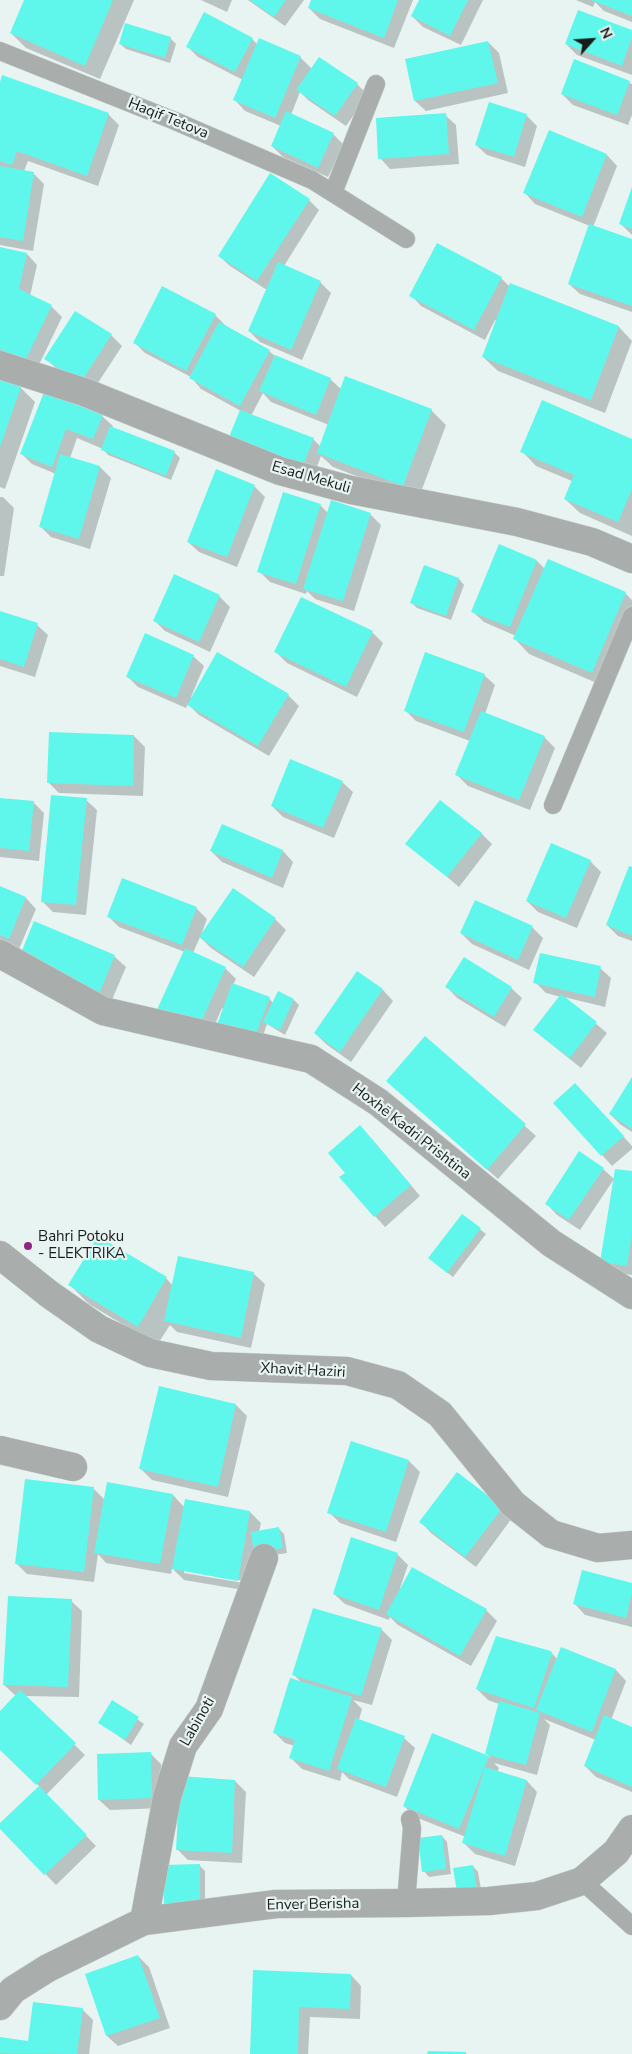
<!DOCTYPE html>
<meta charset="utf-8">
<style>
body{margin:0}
#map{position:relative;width:632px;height:2054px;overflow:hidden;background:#e8f4f2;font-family:"Nunito Sans",sans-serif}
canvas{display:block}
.north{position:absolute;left:567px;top:15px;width:50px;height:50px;-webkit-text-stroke:4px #e8f4f2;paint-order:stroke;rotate:64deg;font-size:14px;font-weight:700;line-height:20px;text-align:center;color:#181c1b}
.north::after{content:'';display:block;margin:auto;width:18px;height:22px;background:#181c1b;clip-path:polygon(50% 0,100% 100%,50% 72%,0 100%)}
</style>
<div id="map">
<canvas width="632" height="2054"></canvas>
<div class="north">N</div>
</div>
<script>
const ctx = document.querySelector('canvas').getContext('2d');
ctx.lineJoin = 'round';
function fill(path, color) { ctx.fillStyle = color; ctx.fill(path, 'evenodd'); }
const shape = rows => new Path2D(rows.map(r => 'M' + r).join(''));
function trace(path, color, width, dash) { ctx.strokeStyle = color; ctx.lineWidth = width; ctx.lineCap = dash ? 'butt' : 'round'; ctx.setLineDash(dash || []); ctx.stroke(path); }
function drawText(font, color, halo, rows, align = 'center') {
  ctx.font = font + ' "Nunito Sans",sans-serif'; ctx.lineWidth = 4.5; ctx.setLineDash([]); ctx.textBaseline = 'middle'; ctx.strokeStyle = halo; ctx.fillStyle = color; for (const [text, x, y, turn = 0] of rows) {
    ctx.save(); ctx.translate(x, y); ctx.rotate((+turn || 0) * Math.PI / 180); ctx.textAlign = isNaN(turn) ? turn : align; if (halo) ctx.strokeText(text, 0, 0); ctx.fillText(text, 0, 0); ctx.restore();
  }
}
fill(shape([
 [25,0,134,0,100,79,26,48,11,33],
 [201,0,232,0,227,12],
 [248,0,304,0,285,26],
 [313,0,413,0,394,48,320,19,309,8],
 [420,0,483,0,461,45,423,27,412,16],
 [576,0,632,0,632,22,604,11,595,2,593,7],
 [632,31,632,75,577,55,566,44],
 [170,38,176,44,170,63,126,49,120,44],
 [252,39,258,45,300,57,312,69,319,58,357,84,368,95,346,126,308,100,300,92,291,115,333,134,344,145,328,177,283,157,272,146,281,126,245,111,235,100,243,80,198,57,188,47],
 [488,42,499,53,508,93,426,111,415,101],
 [574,61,632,84,632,115,628,125,573,105,562,94],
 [0,86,108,114,119,125,98,186,28,161,24,171,33,173,44,184,33,251,0,245],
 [490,103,527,116,537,126,525,167,487,155,476,145],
 [445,115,456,125,459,164,390,169,380,158],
 [550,132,607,155,617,166,593,227,632,240,632,312,580,294,569,284,590,226,535,204,525,193],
 [632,190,632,235,620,223],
 [309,200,319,210,284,266,320,282,331,293,302,360,260,342,249,331,267,290,230,266,219,256],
 [0,248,27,254,37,265,30,296,51,306,62,317,36,371,0,353],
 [501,278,510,287,511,285,619,327,632,341,605,413,498,371,483,357,497,321,495,320,485,340,421,306,411,295],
 [215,315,226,326,269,351,275,356,330,379,342,390,431,410,446,425,418,500,333,467,321,456,314,475,241,411,201,389,191,377,145,353,134,342],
 [263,393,271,402,329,425,321,447,313,439,251,416],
 [111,335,122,346,92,392,57,369,46,359],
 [0,380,21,388,35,402,5,489,0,487],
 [45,393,102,416,113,426,112,428,174,452,180,458,171,480,108,455,103,449,77,438,70,458,100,467,111,478,90,549,51,537,40,526,56,474,32,464,21,453],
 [632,440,632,536,580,513,565,499,572,481,536,466,522,451],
 [254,486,265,497,237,567,199,552,188,542],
 [0,497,3,497,14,508,4,576,0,576],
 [320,505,328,513,370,514,381,525,354,611,315,599,307,591,306,594,270,582,259,571],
 [500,546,537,561,545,569,625,593,632,600,632,626,606,687,529,654,515,639,516,636,484,622,473,612],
 [425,567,459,579,464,585,451,620,417,608,412,603],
 [219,596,230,607,210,652,165,631,154,620],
 [0,613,37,625,48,635,35,677,0,666],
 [372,632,383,643,357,697,287,663,276,652],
 [193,656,204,666,191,697,193,698,288,695,299,706,269,756,199,715,188,704,186,708,138,687,128,677],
 [484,675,495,685,485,714,544,737,555,748,530,810,468,786,457,775,470,741,416,721,405,710],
 [134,736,145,747,143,796,59,793,48,782],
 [342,782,353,792,334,838,283,817,272,806],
 [0,799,33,802,44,813,39,861,0,857],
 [86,800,97,810,86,915,53,912,42,901],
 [222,825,283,851,293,862,283,888,222,862,211,851],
 [481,833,492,844,459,887,407,843],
 [551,845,590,861,601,872,577,928,538,912,527,901],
 [632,868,632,941,618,936,607,925],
 [0,887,26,898,36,909,19,949,0,940],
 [233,890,275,919,286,930,254,977,211,948,200,937,193,953,225,968,236,979,233,985,269,998,273,1003,294,1000,299,1005,285,1035,267,1024,260,1044,222,1008,207,1043,185,952,119,927,108,916,196,908,207,919,201,935],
 [34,923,115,957,126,967,111,1002,31,968],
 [532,927,543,938,529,970,472,944,461,933],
 [600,968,611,978,605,1007,564,997,607,1033,581,1068,546,1040,535,1030,561,997,546,993,535,982],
 [357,972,383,990,393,1001,351,1062,326,1044,315,1033],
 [447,987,511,988,522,998,505,1027,457,998],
 [425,1037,536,1136,498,1179,398,1091],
 [632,1079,632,1132,621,1125,610,1114],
 [586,1095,632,1146,632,1149,612,1166,555,1103],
 [371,1138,420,1196,385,1227,375,1216,347,1173],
 [603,1169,614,1179,580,1230,557,1215,547,1204],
 [632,1173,632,1275,612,1272,601,1261],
 [462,1215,486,1234,453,1277,436,1264],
 [98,1237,166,1278,173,1286,179,1258,254,1274,265,1284,251,1348,177,1332,170,1325,157,1345,89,1304,70,1285],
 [160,1387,236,1405,247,1416,228,1497,152,1480,141,1469],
 [351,1442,409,1461,420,1472,396,1542,340,1523,329,1512],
 [457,1474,512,1518,476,1567,431,1533,421,1522],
 [93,1488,105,1500,173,1495,184,1507,186,1501,250,1512,261,1523,259,1532,279,1529,284,1534,287,1553,261,1557,249,1591,184,1580,172,1568,171,1574,106,1563,98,1554,94,1582,27,1574,16,1563],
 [184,1570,245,1581,244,1583,184,1573],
 [397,1554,408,1565,400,1588,486,1610,497,1621,471,1666,398,1625,390,1617,389,1620,345,1604,334,1594],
 [632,1585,632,1627,585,1615,575,1604],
 [71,1601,82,1611,79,1697,25,1696,85,1755,46,1795,96,1846,56,1885,0,1827,0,1825,40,1787,0,1748,0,1713,16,1696,4,1685],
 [381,1629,392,1640,372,1705,353,1700,362,1709,359,1720,404,1738,415,1748,397,1797,349,1779,342,1772,340,1781,302,1769,291,1758,295,1746,285,1743,275,1733,301,1682,294,1675],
 [562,1648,616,1670,626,1681,611,1720,632,1728,632,1792,596,1777,585,1766,596,1740,544,1719,550,1725,537,1775,494,1763,499,1768,497,1772,527,1781,537,1792,515,1866,475,1854,464,1843,466,1837,415,1817,404,1806,433,1734,491,1758,486,1753,499,1704,488,1700,477,1689,551,1652,557,1659],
 [112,1701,144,1724,131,1745,99,1722],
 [150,1753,161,1764,163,1808,110,1810,99,1800],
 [235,1781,246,1792,242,1863,188,1860,177,1849],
 [442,1836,447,1842,451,1874,429,1877,424,1871],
 [199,1865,205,1871,205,1912,165,1866],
 [473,1866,478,1872,482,1895,463,1897],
 [138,1956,149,1967,170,2028,118,2046,107,2036,86,1975],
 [254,1972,351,1975,361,1986,360,2019,310,2017,308,2054,252,2054],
 [82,2009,93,2020,89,2054,0,2054,0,2038,30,2042]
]), '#0003');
fill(shape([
 [24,0,113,0,85,66,10,33],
 [250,0,286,0,274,17],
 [311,0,398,0,384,38,308,8],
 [419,0,468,0,450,36,411,16],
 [591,0,632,0,632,16],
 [578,10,632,30,632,37,622,66,565,44],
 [204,12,253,38,235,72,186,47],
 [125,23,171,37,165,58,119,44],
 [259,38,301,56,275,118,233,100],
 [488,41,498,83,414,101,405,59],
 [319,57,358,83,335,116,296,90],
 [574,59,630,81,617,115,561,94],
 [2,75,109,113,87,176,17,151,12,165,0,161,0,82],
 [489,102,527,114,514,157,475,145],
 [286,111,334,133,318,168,271,146],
 [446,113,449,154,378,159,376,118],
 [549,130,607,154,582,217,523,193],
 [0,166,34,172,23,241,0,237],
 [270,173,310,199,257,281,218,256],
 [632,187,632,229,619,224],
 [589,224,632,239,632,306,568,284],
 [437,243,502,277,474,330,409,296],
 [0,247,27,253,19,289,52,305,25,361,0,349],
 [278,262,321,281,291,350,248,331],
 [510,283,619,326,591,400,482,357],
 [162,286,216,314,186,371,133,343],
 [75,311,112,334,81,382,44,359],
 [219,322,270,350,240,406,189,378],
 [275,355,331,378,316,415,259,391],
 [345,376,432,409,403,486,317,453],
 [0,379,21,387,0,447],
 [44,392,103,415,93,439,66,429,52,467,20,454],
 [542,400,632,439,632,489,618,522,564,499,574,475,520,452],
 [240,410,314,438,303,465,229,437],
 [110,426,175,451,166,476,101,450],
 [60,454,100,466,79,539,39,527],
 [216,469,255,485,227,557,187,542],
 [283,492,321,504,296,584,257,572],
 [331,500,371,513,343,601,303,589],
 [499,544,537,560,510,627,471,612],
 [548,559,626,592,592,673,513,639],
 [424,565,459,578,446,616,410,603],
 [174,574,220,595,199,642,153,621],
 [301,597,373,631,346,687,274,652],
 [0,611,38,623,24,667,0,659],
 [145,633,194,655,176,698,126,677],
 [217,652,289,694,258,746,187,705],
 [425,652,485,674,464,732,404,711],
 [481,711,545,736,519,800,455,775],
 [49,732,134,735,133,786,47,783],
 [290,759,343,781,323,828,271,806],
 [51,795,87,798,76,905,41,902],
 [0,798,34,801,29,851,0,848],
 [440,800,482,833,447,877,405,844],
 [222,824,283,850,272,878,210,851],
 [551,843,591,860,566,918,526,901],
 [629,866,632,867,632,936,606,925],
 [122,878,197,907,182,945,107,917],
 [0,886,26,897,9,939,0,935],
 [233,888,276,918,243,967,199,937],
 [475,900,533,926,518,960,460,933],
 [34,921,115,955,100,992,19,958],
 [185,948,226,967,196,1033,155,1014],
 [540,953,601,966,595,997,533,983],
 [464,957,512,987,494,1017,445,987],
 [357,971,383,989,340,1052,314,1033],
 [232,983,270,997,254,1039,217,1025],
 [278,991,294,999,280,1030,263,1022],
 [561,994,597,1022,570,1058,533,1030],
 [425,1036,526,1124,487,1170,386,1081],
 [632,1077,632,1129,609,1114],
 [575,1083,624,1136,601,1156,553,1103],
 [360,1125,411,1185,374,1217,339,1177,345,1173,328,1153],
 [579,1151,604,1168,569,1220,545,1204],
 [615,1169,632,1171,632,1234,627,1266,600,1262],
 [462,1214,481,1228,447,1273,428,1258],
 [98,1236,167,1277,138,1327,68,1285],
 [178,1256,254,1272,241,1338,164,1321],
 [159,1386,236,1404,218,1487,139,1469],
 [351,1441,409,1460,386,1532,327,1513],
 [457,1472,503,1507,465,1557,419,1522],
 [25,1479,94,1487,84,1572,15,1564],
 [107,1482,173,1494,160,1564,94,1553],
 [185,1499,250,1511,238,1581,172,1569],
 [279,1527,283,1548,254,1552,251,1532],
 [351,1537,398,1553,379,1610,333,1594],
 [412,1567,487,1609,460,1656,386,1614],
 [582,1570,632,1583,632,1593,626,1618,573,1604],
 [8,1596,72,1599,68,1687,3,1685],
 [313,1608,382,1628,361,1696,292,1675],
 [496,1636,551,1651,553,1656,551,1656,534,1708,476,1689],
 [561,1647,616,1669,592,1732,536,1710],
 [290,1678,352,1697,329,1771,289,1758,295,1740,273,1733],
 [20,1690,76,1743,36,1785,0,1750,0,1711],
 [112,1700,139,1717,125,1740,98,1723],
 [499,1701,540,1713,526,1765,485,1754],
 [604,1715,632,1727,632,1787,584,1766],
 [356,1718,405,1736,386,1787,337,1769],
 [432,1733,489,1756,459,1829,403,1806],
 [151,1752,152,1798,98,1800,97,1754],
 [485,1767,527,1780,505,1856,462,1843],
 [180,1776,235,1780,232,1853,176,1850],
 [39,1786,87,1835,44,1875,0,1829,0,1823],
 [442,1835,446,1869,422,1872,418,1838],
 [200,1864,200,1907,164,1908,163,1865],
 [473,1865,477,1890,457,1892,453,1868],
 [138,1955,160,2018,106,2036,85,1974],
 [253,1970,351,1974,350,2009,299,2007,298,2054,250,2054],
 [33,2002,83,2008,77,2054,0,2053,0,2037,28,2041],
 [428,2051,466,2052,466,2054,427,2054]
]), '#5ff7eb');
const service = shape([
 [0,51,175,121,312,180,406,239],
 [333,193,376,84],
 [553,805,632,616],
 [582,1881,632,1926],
 [406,1903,412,1828,410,1819]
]);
const minor = shape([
 [0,365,84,392,280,471,351,490,517,522,592,542,632,559],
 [0,954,103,1011,311,1059,378,1102,551,1243,632,1295],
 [0,1450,73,1467],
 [144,1921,167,1797,183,1746,209,1709,264,1558],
 [0,2006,13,1990,48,1968,144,1921,276,1904,406,1903,489,1901,537,1896,582,1881,616,1852,632,1829]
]);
const tertiary = shape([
 [0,1255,49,1294,99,1329,150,1353,211,1366,347,1371,398,1385,440,1414,513,1504,551,1534,598,1548,632,1545]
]);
trace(service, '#c7d1d0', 19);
trace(minor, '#c7d1d0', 29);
trace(tertiary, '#c7d1d0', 29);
trace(service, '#a9aead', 18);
trace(minor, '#a9aead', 28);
trace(tertiary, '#a9aead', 28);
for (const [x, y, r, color] of [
 [28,1246,5,"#932484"]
]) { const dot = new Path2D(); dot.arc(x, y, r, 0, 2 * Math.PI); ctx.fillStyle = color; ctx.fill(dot); trace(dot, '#e8f4f2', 2); }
drawText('15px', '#181c1b', '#e8f4f2', [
 ["Haqif Tetova",168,119,22],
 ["Esad Mekuli",311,478,16],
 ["Hoxhë Kadri Prishtina",411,1132,38],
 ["Xhavit Haziri",303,1371,3],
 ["Labinoti",198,1722,-60],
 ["Enver Berisha",313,1905,-1]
]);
drawText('15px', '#181c1b', '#e8f4f2', [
 ["Bahri Potoku",38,1237],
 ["- ELEKTRIKA",38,1254]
], 'left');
</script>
